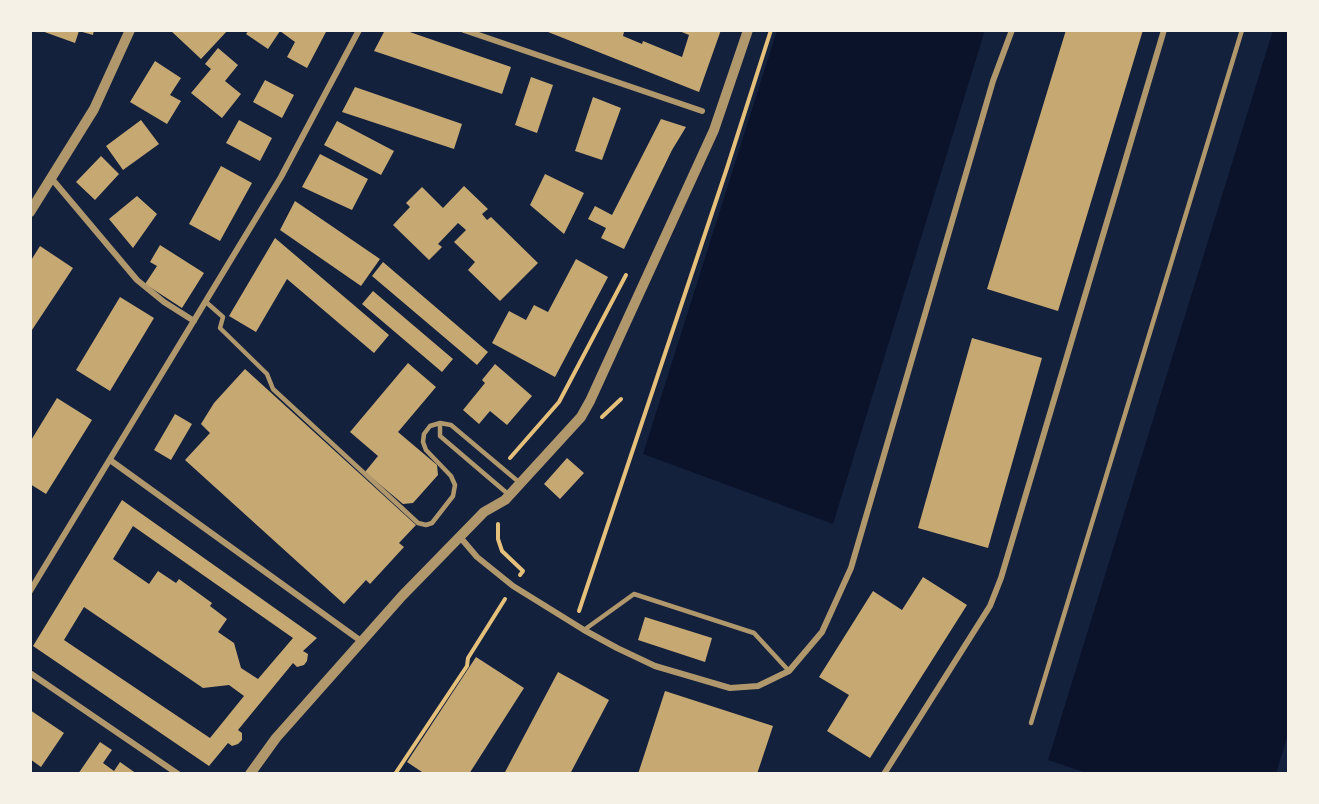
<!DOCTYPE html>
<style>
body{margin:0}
#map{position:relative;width:1319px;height:804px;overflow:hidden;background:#14213d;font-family:"Noto Serif",serif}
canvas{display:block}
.frame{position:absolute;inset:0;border:32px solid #f6f1e7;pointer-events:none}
</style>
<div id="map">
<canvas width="1319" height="804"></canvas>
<div class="frame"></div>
</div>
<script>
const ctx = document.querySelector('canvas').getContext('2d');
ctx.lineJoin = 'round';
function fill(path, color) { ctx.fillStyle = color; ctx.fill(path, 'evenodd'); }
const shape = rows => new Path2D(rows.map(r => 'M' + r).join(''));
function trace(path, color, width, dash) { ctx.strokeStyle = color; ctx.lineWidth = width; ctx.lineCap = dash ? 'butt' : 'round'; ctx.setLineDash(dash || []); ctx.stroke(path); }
fill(shape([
 [777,30,985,30,833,524,643,454],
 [1273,30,1289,30,1289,730,1276,774,1090,774,1048,760]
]), '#0b132b');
fill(shape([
 [39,30,94,30,93,35,79,31,75,43],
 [170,30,228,30,201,59],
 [249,30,327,30,307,68,287,57,295,42,280,31,268,49,246,34],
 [385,30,404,30,511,67,502,94,374,51],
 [543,30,620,30,624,32,623,36,642,44,643,41,682,57,689,35,677,30,721,30,699,92],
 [1066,30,1143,30,1058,311,987,289],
 [218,48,238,65,225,81,241,94,222,118,191,93,211,69,205,64],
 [155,61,181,78,170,95,181,101,167,124,130,102],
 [531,77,553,85,537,133,515,125],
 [265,80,294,95,282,118,253,102],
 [355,87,462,124,454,149,342,112],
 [593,97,621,108,602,160,575,151],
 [661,119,686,127,672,150,624,249,601,238,606,228,588,219,595,206,612,215],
 [141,120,159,144,123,170,106,146],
 [239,120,272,138,260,161,226,143],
 [337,121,394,151,381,175,324,145],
 [320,154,368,179,352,210,302,187],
 [101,156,119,174,95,200,76,182],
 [221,166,252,183,220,241,189,224],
 [545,174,584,193,564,234,530,205],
 [464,186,488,209,482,214,487,220,491,217,538,263,500,301,468,270,475,262,454,242,466,230,458,223,438,244,442,247,429,260,393,225,410,207,406,203,422,187,443,208],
 [137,196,157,214,133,248,109,219],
 [295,201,380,259,361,286,280,230],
 [275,238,389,335,374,353,287,279,256,332,229,316],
 [160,245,204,273,182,308,145,284,157,266,150,262],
 [40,246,73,268,30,333,30,262],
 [576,259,608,277,555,377,492,343,509,311,526,320,534,305,548,312],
 [383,262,488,352,477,365,372,276],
 [373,291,453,359,442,372,362,304],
 [120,297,154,318,110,391,76,370],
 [972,338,1042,358,988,548,918,528],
 [408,363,436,387,398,432,437,465,438,475,413,503,403,504,365,472,378,456,350,432],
 [495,364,532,396,507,425,490,411,479,424,463,410,485,383,482,380],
 [245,369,416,525,399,543,404,547,370,584,366,580,344,604,185,460,210,433,201,424,214,403],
 [57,398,92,420,46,494,30,484,30,442],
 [175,414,192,424,171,460,154,450],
 [567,458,584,473,560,499,544,484],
 [122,500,317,638,303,651,308,654,307,661,304,665,297,667,293,663,238,730,242,733,242,740,238,744,232,746,228,743,209,766,33,646],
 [133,526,293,638,258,679,241,668,234,643,218,632,227,619,210,606,212,603,179,579,176,583,158,571,149,584,113,559],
 [84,607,203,688,229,685,244,696,210,738,64,640],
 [923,577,967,605,870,758,827,731,849,695,819,677,873,591,902,610],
 [645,617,712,638,705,662,638,640],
 [476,657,524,688,469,774,425,774,407,762],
 [558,672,609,700,570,774,504,774],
 [665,691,773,726,757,774,638,774],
 [30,710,64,733,41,767,30,759],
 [100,742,112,750,103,763,114,771,120,762,137,774,78,774]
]), '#c6a872');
trace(shape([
 [602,417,621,399],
 [510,458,559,402,626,275],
 [498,524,498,539,502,551,523,571,520,575],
 [579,611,727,168,771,30],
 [395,774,467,666,468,658,505,599]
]), '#e5c07b', 4);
trace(shape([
 [206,302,223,317,220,328,267,374,273,389,418,523,426,525,432,523,453,496,455,485,451,476,426,450,423,442,424,434,430,426,440,423,451,425,520,483],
 [440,423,440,436,508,494],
 [584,630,634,594,754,633,789,671],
 [1031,723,1242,30]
]), '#b1986c', 4.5);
trace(shape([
 [464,30,702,111],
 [52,179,137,280,164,302,194,321],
 [110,460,361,641],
 [460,537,477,557,513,586,584,630,617,648,655,666,730,688,758,686,789,671,822,632,851,568,993,81,1012,30],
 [30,591,281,177,359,30],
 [30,673,178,774],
 [884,774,990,606,1001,578,1164,30]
]), '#b1986c', 6);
trace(shape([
 [30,212,94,109,130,30],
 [250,774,276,738,402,596,484,512,505,500,581,417,590,401,714,130,748,30]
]), '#b1986c', 10);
</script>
